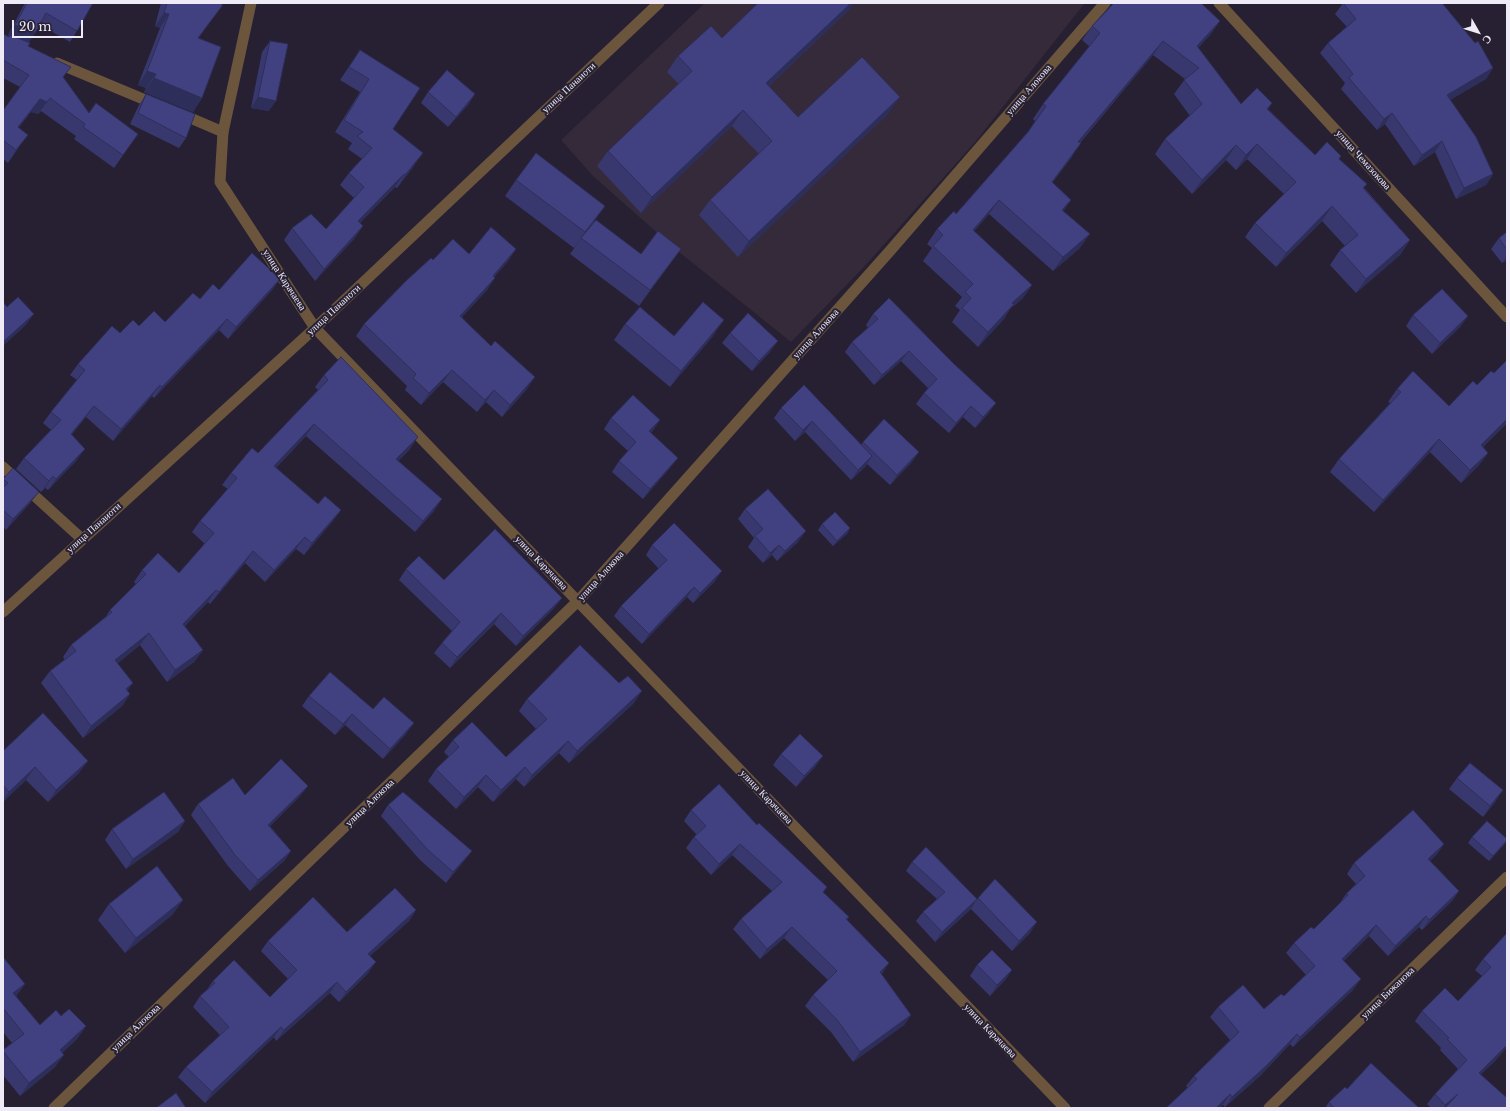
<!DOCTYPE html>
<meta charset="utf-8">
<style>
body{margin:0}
#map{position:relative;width:1510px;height:1111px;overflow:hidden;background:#262032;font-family:"Libre Baskerville",serif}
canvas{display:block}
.frame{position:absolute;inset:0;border:4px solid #eeeaf6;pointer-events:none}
.north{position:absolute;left:1458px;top:12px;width:40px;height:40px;-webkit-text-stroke:3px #262032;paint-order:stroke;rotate:129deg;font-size:11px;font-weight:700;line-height:16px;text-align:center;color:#eeeaf6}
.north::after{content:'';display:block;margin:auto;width:14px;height:18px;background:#eeeaf6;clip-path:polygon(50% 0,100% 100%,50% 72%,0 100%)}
.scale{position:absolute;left:12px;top:20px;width:71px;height:18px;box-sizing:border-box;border:2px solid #eeeaf6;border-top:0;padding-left:5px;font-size:12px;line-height:14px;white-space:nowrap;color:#eeeaf6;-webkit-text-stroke:3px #262032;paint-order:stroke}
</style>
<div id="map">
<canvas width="1510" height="1111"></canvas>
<div class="frame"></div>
<div class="north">С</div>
<div class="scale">20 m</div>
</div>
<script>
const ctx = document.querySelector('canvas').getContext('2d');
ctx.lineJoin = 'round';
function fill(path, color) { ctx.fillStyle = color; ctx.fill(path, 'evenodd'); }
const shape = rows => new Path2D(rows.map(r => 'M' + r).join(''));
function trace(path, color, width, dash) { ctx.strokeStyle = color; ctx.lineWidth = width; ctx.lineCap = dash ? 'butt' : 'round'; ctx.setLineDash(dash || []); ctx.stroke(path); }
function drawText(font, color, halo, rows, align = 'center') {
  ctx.font = font + ' "Libre Baskerville",serif'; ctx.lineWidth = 4; ctx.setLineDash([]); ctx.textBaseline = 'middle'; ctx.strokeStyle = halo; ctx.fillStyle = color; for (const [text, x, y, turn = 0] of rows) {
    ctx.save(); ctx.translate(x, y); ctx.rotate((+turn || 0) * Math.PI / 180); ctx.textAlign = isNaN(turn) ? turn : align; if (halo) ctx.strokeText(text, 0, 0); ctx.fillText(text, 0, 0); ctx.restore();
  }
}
fill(shape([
 [705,3,1083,3,1084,4,976,141,863,268,791,342,679,252,593,176,561,140]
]), '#342a39');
trace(shape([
 [57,63,155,104],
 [181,114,223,132],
 [3,467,82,539]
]), '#6c553d', 11);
trace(shape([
 [251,3,223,132,220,182,315,328,1065,1108],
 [1219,3,1507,317],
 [54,1108,578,601,889,252,1105,3],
 [1269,1108,1507,877]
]), '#6c553d', 11);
trace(shape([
 [3,612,315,328,659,3]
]), '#6c553d', 11);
fill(shape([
 [25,3,93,3,77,31,70,42,40,25,28,43,28,46,63,77,89,113,138,134,114,168,74,139,76,136,41,111,38,114,31,112,19,127,19,147,8,163,3,159,3,109,4,109,20,87,3,78,3,34,9,37,9,36,8,35],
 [161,3,222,3,198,39,202,98,193,112,144,92,146,88,138,85,160,28,155,26],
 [1343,3,1493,68,1486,79,1450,100,1493,174,1486,185,1456,199,1435,152,1414,166,1385,124,1377,130,1341,89,1345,83,1320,53,1328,43,1347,27,1335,14],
 [850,9,769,86,798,117,889,113,738,257,699,215,710,200,759,154,732,126,641,213,597,166,608,151,679,84,667,72,678,56,722,38],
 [1220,21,1210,35,1198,48,1241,104,1272,103,1268,109,1315,155,1341,156,1339,159,1410,240,1400,255,1356,293,1330,265,1340,250,1345,246,1322,221,1276,267,1245,237,1255,223,1284,194,1247,159,1236,170,1226,160,1192,194,1155,154,1165,139,1190,116,1174,94,1185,79,1153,55,1080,143,1071,158,1052,183,1063,211,1080,248,1053,271,989,214,974,231,1032,285,1022,299,1010,309,1004,319,978,347,952,322,960,310,955,306,962,297,923,261,932,248,927,244,937,229,956,214,1028,132,1035,121,1033,119,1043,104,1090,47,1082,40,1092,26],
 [270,41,269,111,251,108,262,52],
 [360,50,393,129,414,166,397,188,395,187,360,223,363,226,354,239,315,281,284,240,292,228,326,229,354,198,340,185,349,173,362,159,348,149,352,143,335,132,360,92,340,80],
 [428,92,475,94,468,105,448,127,421,103],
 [146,94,186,138,179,148,130,124,139,105],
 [516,180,605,206,594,221,641,254,670,264,639,306,570,254,578,243,574,248,505,196],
 [1507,232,1507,260,1502,263,1491,249,1499,238],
 [516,249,508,261,494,277,487,290,462,317,527,389,502,417,486,402,477,412,443,382,421,405,405,390,407,386,356,336,364,324,433,260,469,254],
 [280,279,272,290,228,339,219,330,154,398,152,396,113,441,86,417,71,435,77,460,48,490,45,488,41,492,16,469,24,458,51,430,43,423,51,412,77,380,70,375,78,364,120,333,139,326,165,322,200,299,219,290],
 [873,314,988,414,975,428,963,417,949,433,916,404,924,393,928,388,901,361,874,385,845,352,852,342,868,328,866,325],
 [1413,315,1468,316,1460,327,1432,354,1406,326],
 [625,324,674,336,713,336,670,387,614,340],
 [730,333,770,352,752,371,722,343],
 [1507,360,1507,423,1483,447,1488,453,1479,465,1461,483,1430,452,1374,512,1330,472,1339,459,1390,403,1388,402,1397,389,1449,406,1494,373],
 [324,375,410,449,398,461,434,511,415,532,306,436,276,468,318,504,341,510,332,522,304,555,296,549,265,582,245,563,210,604,208,602,185,626,203,650,194,662,167,682,140,645,118,663,127,691,130,694,122,706,83,738,41,683,50,671,65,660,63,657,71,645,105,618,110,610,136,584,134,582,142,570,179,573,205,544,192,532,200,521,228,489,222,485,231,473,258,453,318,390,315,387],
 [804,385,861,445,863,442,919,452,911,463,890,485,867,464,865,467,851,480,805,432,795,441,774,418,781,408],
 [611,418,660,420,651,433,670,468,643,499,612,472,619,461,628,451,604,429],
 [3,479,31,502,6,530,3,527],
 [745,509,798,542,777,561,772,555,763,563,748,547,754,538,738,519],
 [822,524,850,528,847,534,833,546,818,530],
 [652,545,715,581,693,603,687,597,642,644,614,616,621,606,659,569,646,555],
 [406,569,444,580,562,598,554,608,516,646,494,624,450,668,434,653,442,643,452,631,399,580],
 [309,696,373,709,406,734,383,759,345,725,335,735,302,706],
 [527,699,634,703,569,763,559,753,524,787,516,779,493,802,478,787,456,809,428,781,436,769,449,757,444,752,453,740,506,757,536,729,519,711],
 [3,751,79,773,48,802,26,780,3,802],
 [781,754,816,766,796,787,773,765],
 [1457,778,1496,801,1483,817,1449,789],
 [308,786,300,796,270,826,291,851,284,861,250,891,228,866,191,815,198,804,245,795],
 [388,805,472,851,464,861,446,883,420,860,381,816],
 [691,810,757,825,823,893,849,917,847,920,881,974,911,1015,904,1025,853,1062,831,1032,805,1006,813,995,828,980,784,938,760,959,733,929,741,919,772,891,732,855,711,875,686,848,694,837,697,835,684,821],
 [185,821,178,832,126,869,105,840,112,829],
 [1472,837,1507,841,1504,845,1489,861,1468,843],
 [1444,844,1437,854,1430,861,1459,891,1452,901,1422,930,1419,927,1388,956,1369,936,1343,961,1353,990,1293,1047,1290,1044,1260,1076,1225,1107,1223,1105,1188,1088,1186,1086,1194,1076,1230,1040,1210,1017,1218,1007,1264,1009,1284,996,1306,975,1286,953,1294,943,1314,929,1339,904,1346,894,1356,884,1347,874,1354,863],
 [912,862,977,899,978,898,1030,933,1012,951,971,909,935,942,916,921,923,912,937,899,906,871],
 [183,900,172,915,125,953,98,920,109,904],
 [416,910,409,921,370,956,369,972,339,1002,330,993,276,1041,274,1037,205,1103,178,1077,186,1067,220,1035,193,1007,200,996,206,991,213,981,270,997,288,979,261,951,268,941,347,932],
 [1507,933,1507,1047,1495,1061,1481,1074,1507,1108,1431,1108,1427,1104,1435,1094,1458,1069,1440,1050,1441,1048,1415,1021,1422,1011,1458,1001,1482,976,1475,970,1483,959],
 [3,957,25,984,16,996,40,1025,61,1016,86,1026,77,1039,62,1053,55,1067,20,1096,3,1075,3,1050,12,1043,3,1032],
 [977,965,1012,970,1005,980,990,996,970,976],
 [1347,1089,1419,1108,1325,1108,1329,1102]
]), '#38386f');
fill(shape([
 [851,3,854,3,850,9,755,99,766,83],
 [164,13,169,14,160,28,155,26],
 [1220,21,1210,35,1187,60,1197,46],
 [15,25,35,33,28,44,8,35],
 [1163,41,1153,55,1068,156,1078,142],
 [1493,68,1486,79,1439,106,1447,95],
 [147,71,156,74,146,88,138,85],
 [154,78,202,98,193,112,144,92],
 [475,94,468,105,448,127,456,117],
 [258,97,276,101,269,111,251,108],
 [900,97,889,113,738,257,749,241],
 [40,99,47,102,38,114,31,112,9,140],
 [743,110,732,126,641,213,652,197],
 [1392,113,1385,124,1377,130,1384,119],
 [28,135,19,147,8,163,16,150],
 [1442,141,1435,152,1414,166,1422,155],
 [1257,144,1247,159,1236,170,1246,155],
 [1236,145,1226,160,1192,194,1202,180],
 [423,153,414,166,397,188,405,175],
 [404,174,395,187,349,234,358,221],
 [1493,174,1486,185,1456,199,1464,188],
 [999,200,989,214,963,244,973,230],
 [1071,200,1061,215,1062,210],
 [605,206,594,221,574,248,585,232],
 [1332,206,1322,221,1276,267,1286,253],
 [363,226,354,239,315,281,324,269],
 [1090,234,1080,248,1053,271,1063,257],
 [1410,240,1400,255,1356,293,1366,279],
 [516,249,508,261,485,288,493,276],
 [681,249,670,264,639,306,650,290],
 [1507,256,1507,260,1502,263],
 [495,278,487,290,452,328,460,316],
 [280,279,272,290,228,339,236,327],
 [1032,285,1022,299,1010,309,1004,319,978,347,988,332,1012,303],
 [34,314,26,325,3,346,3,342],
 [1468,316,1460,327,1432,354,1440,343],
 [227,319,219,330,154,398,162,387],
 [724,320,713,336,670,387,681,371],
 [778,341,770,352,752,371,759,361],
 [909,351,901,361,874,385,882,375],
 [452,370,443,382,421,405,429,393],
 [535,377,527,389,502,417,510,405],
 [160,385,152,396,113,441,121,429],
 [494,390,486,402,477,412,485,400],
 [996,403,988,414,975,428,983,417],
 [94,406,86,417,63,446,71,434],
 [971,406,963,417,949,433,956,423],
 [1507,419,1507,423,1472,458,1481,445],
 [660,420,653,430,642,442,649,431],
 [812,421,805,432,795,441,803,430],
 [314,424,306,436,266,478,274,466],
 [418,437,410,449,388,471,396,459],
 [1439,439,1430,452,1374,512,1383,500],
 [85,449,77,460,48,490,56,479],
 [919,452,911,463,890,485,897,475],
 [1488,453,1479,465,1461,483,1470,470],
 [872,456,865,467,851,480,858,470],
 [678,458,670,468,643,499,650,489],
 [53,476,45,488,41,492,49,481],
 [39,492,31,502,6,530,13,519],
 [442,499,434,511,415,532,423,521],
 [341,510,332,522,304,555,312,543],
 [850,528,847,534,833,546,837,541],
 [806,531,798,542,777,561,785,551],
 [305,537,296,549,265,582,274,570],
 [779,545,772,555,763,563,770,553],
 [253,551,245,563,210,604,219,592],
 [722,571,715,581,693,603,700,593],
 [694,587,687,597,642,644,649,634],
 [216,590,208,602,175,636,183,624],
 [562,598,554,608,516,646,523,636],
 [501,613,494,624,450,668,457,657],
 [149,633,140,645,107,672,115,660],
 [203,650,194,662,167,682,175,670],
 [133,683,125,694,126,689],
 [642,691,634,703,569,763,577,751],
 [130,694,122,706,83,738,91,726],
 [352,714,345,725,335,735,343,724],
 [414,723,406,734,383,759,390,749],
 [568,741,559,753,524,787,532,775],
 [823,756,816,766,796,787,804,776],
 [88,761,79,773,48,802,56,790],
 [35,767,26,780,3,802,3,800,9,792],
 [525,767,516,779,493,802,501,790],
 [486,775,478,787,456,809,464,797],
 [308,786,300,796,260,835,268,825],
 [1503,790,1496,801,1483,817,1490,806],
 [185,821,178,832,126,869,133,859],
 [1507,840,1504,845,1489,861,1493,856],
 [740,844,732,855,711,875,719,864],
 [1444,844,1437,854,1421,869,1428,859],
 [291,851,284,861,250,891,258,880],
 [472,851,464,861,446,883,453,872],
 [1459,891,1452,901,1422,930,1429,920],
 [977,899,971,909,935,942,942,932],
 [183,900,172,915,125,953,136,938],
 [416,910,409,921,361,964,368,954],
 [1426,916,1419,927,1388,956,1395,946],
 [1037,922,1030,933,1012,951,1019,941],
 [1376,925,1369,936,1335,970,1342,959],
 [792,927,784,938,760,959,767,949],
 [376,962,369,972,339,1002,346,992],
 [889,963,882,974,872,983,880,972],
 [1012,970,1005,980,990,996,997,985],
 [1361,979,1353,990,1293,1047,1300,1037],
 [337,982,330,993,276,1041,284,1030],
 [25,984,16,996,13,993],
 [911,1015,904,1025,853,1062,860,1052],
 [86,1026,77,1039,52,1063,60,1050],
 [281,1027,274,1037,205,1103,212,1092],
 [1297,1034,1290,1044,1260,1076,1225,1107,1232,1097],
 [1507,1045,1507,1047,1495,1061,1472,1083,1479,1073],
 [64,1055,55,1067,20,1096,29,1083],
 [1230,1094,1223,1105,1220,1108,1216,1108],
 [1458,1094,1447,1108,1443,1108,1445,1105]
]), '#2e2e5a');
const building = shape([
 [27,3,93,3,77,31,46,13,35,33,15,25,27,3],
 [167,3,222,3,222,6,198,38,221,47,202,98,154,78,156,74,147,71,169,14,164,13,167,3],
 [758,3,851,3,766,83,798,117,862,57,900,97,749,241,710,200,772,141,743,110,652,197,608,151,692,71,678,56,711,26,722,38,758,3],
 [1114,3,1201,3,1220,21,1197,46,1241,104,1257,88,1272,103,1267,109,1315,155,1327,142,1341,156,1339,159,1367,184,1363,188,1410,240,1366,279,1340,250,1358,235,1332,206,1286,253,1255,223,1296,182,1257,144,1246,155,1236,145,1202,180,1165,139,1202,104,1184,80,1199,68,1163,41,1078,142,1081,143,1052,182,1071,200,1062,210,1090,234,1063,257,999,200,973,230,1032,285,1012,303,1014,304,988,332,962,308,971,298,965,292,973,284,933,246,943,235,937,229,954,211,956,214,1028,132,1046,106,1043,104,1100,33,1092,26,1114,3],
 [1343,3,1442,3,1475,43,1478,41,1493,68,1447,95,1476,137,1493,174,1464,188,1442,141,1422,155,1392,113,1384,119,1349,78,1353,74,1328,43,1356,19,1343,3],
 [3,34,9,37,10,35,30,43,28,46,71,67,63,77,89,113,96,103,138,134,123,155,83,127,85,124,50,98,47,102,40,99,18,127,28,135,16,150,3,140,3,109,4,109,29,75,3,60,3,34],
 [270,41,288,44,276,101,258,97,270,41],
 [360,50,420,88,393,129,423,153,405,175,404,174,358,221,363,226,324,269,292,228,311,214,326,229,364,187,349,173,372,148,357,136,363,132,344,120,369,79,349,67,360,50],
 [447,70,475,94,456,117,428,92,447,70],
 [146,94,195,114,186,138,138,113,146,94],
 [536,153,605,206,585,232,516,180,536,153],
 [596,220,641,254,658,231,681,249,650,290,581,238,596,220],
 [491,227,516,249,493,276,495,278,460,316,491,346,495,341,535,377,510,405,494,390,485,400,452,370,429,393,413,378,416,374,364,324,406,281,431,258,433,260,453,239,469,254,491,227],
 [1507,232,1507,250,1499,238,1507,232],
 [252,253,280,279,236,327,227,319,162,387,160,385,121,429,94,406,71,434,85,449,56,479,53,476,49,481,24,458,61,420,51,412,85,370,78,364,112,326,120,333,133,320,139,326,154,311,165,322,193,293,200,299,213,284,219,290,252,253],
 [1442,289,1468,316,1440,343,1413,315,1442,289],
 [18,297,34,314,3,342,3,302,7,307,18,297],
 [889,298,953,363,996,403,983,417,971,406,956,423,924,393,937,379,909,351,882,375,852,342,878,319,873,314,889,298],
 [703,302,724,320,681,371,625,324,640,307,674,336,703,302],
 [748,313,778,341,759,361,730,333,748,313],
 [341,357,418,437,396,459,442,499,423,521,314,424,274,466,318,504,325,496,341,510,312,543,305,537,274,570,253,551,219,592,216,590,183,624,203,650,175,670,149,633,115,660,133,683,126,689,130,694,91,726,50,671,76,651,71,645,112,612,110,610,146,574,142,570,158,553,179,573,214,533,200,521,237,478,231,473,252,448,258,453,328,380,324,375,341,357],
 [1507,360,1507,419,1481,445,1488,453,1470,470,1439,439,1383,500,1339,459,1401,392,1397,389,1413,371,1449,406,1473,381,1477,385,1491,371,1494,373,1507,360],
 [804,385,872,456,858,470,812,421,803,430,781,408,804,385],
 [633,395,660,420,649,431,678,458,650,489,619,461,636,442,611,418,633,395],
 [884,419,919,452,897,475,863,442,884,419],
 [13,468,39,492,13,519,3,510,3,488,8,483,3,479,13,468],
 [768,489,806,531,785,551,779,545,770,553,755,536,763,529,745,509,768,489],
 [835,512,850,528,837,541,822,524,835,512],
 [674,523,722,571,700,593,694,587,649,634,621,606,667,560,652,545,674,523],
 [495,529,562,598,523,636,501,613,457,657,442,643,460,622,406,569,419,556,444,580,495,529],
 [580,645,619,683,628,676,642,691,577,751,568,741,532,775,525,767,501,790,486,775,464,797,436,769,459,747,453,740,472,722,506,757,547,719,527,699,580,645],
 [330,672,373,709,384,697,414,723,390,749,352,714,343,724,309,696,330,672],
 [43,713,88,761,56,790,35,767,9,792,3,785,3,751,43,713],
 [800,734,823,756,804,776,781,754,800,734],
 [281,759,308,786,268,825,291,851,258,880,235,855,198,804,233,778,245,795,281,759],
 [1470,763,1503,790,1490,806,1457,778,1470,763],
 [719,784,757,825,759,823,827,887,823,892,849,917,846,919,889,963,880,972,911,1015,860,1052,838,1021,813,995,837,971,792,927,767,949,741,919,782,882,740,844,719,864,694,837,706,826,691,810,719,784],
 [164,792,185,821,133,859,112,829,164,792],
 [403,792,472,851,453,872,427,849,388,805,403,792],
 [1413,810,1444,844,1428,859,1459,891,1429,920,1426,916,1395,946,1376,925,1342,959,1361,979,1300,1037,1297,1034,1267,1065,1232,1097,1230,1094,1216,1108,1166,1108,1197,1079,1194,1076,1239,1032,1218,1007,1243,985,1264,1009,1281,994,1284,996,1315,966,1294,943,1311,927,1314,929,1348,895,1346,894,1365,876,1354,863,1413,810],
 [1487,821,1507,839,1507,840,1493,856,1472,837,1487,821],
 [926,847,977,899,942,932,923,912,945,892,912,862,926,847],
 [157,866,183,900,136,938,109,904,157,866],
 [995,879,1037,922,1019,941,978,898,995,879],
 [395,888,416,910,368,954,376,962,346,992,337,982,284,1030,281,1027,212,1092,186,1067,229,1027,200,996,215,983,213,981,234,960,270,997,297,970,268,941,313,897,347,932,395,888],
 [1507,933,1507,1045,1479,1073,1507,1098,1507,1108,1445,1108,1458,1094,1445,1105,1435,1094,1467,1060,1447,1039,1449,1038,1422,1011,1445,988,1458,1001,1491,967,1483,959,1507,933],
 [992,950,1012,970,997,985,977,965,992,950],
 [3,957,25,984,13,993,40,1025,56,1010,61,1016,69,1009,86,1026,60,1050,64,1055,29,1083,3,1051,3,1050,24,1034,3,1008,3,957],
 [1371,1063,1419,1108,1334,1108,1329,1102,1345,1087,1347,1089,1371,1063],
 [176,1093,186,1108,156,1108,176,1093]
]);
fill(building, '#414181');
trace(building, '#2e2e5a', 1);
drawText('10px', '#eeeaf6', '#262032', [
 ["улица Панаиоти",569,88,-43],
 ["улица Алокова",1029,90,-49],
 ["улица Чемазокова",1363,160,48],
 ["улица Карачаева",284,280,57],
 ["улица Панаиоти",334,310,-43],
 ["улица Алокова",816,334,-48],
 ["улица Панаиоти",94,528,-42],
 ["улица Карачаева",541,563,46],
 ["улица Алокова",601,576,-48],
 ["улица Карачаева",766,797,46],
 ["улица Алокова",370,803,-44],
 ["улица Бижанова",1388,993,-44],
 ["улица Алокова",136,1028,-44],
 ["улица Карачаева",990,1031,46]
]);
</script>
